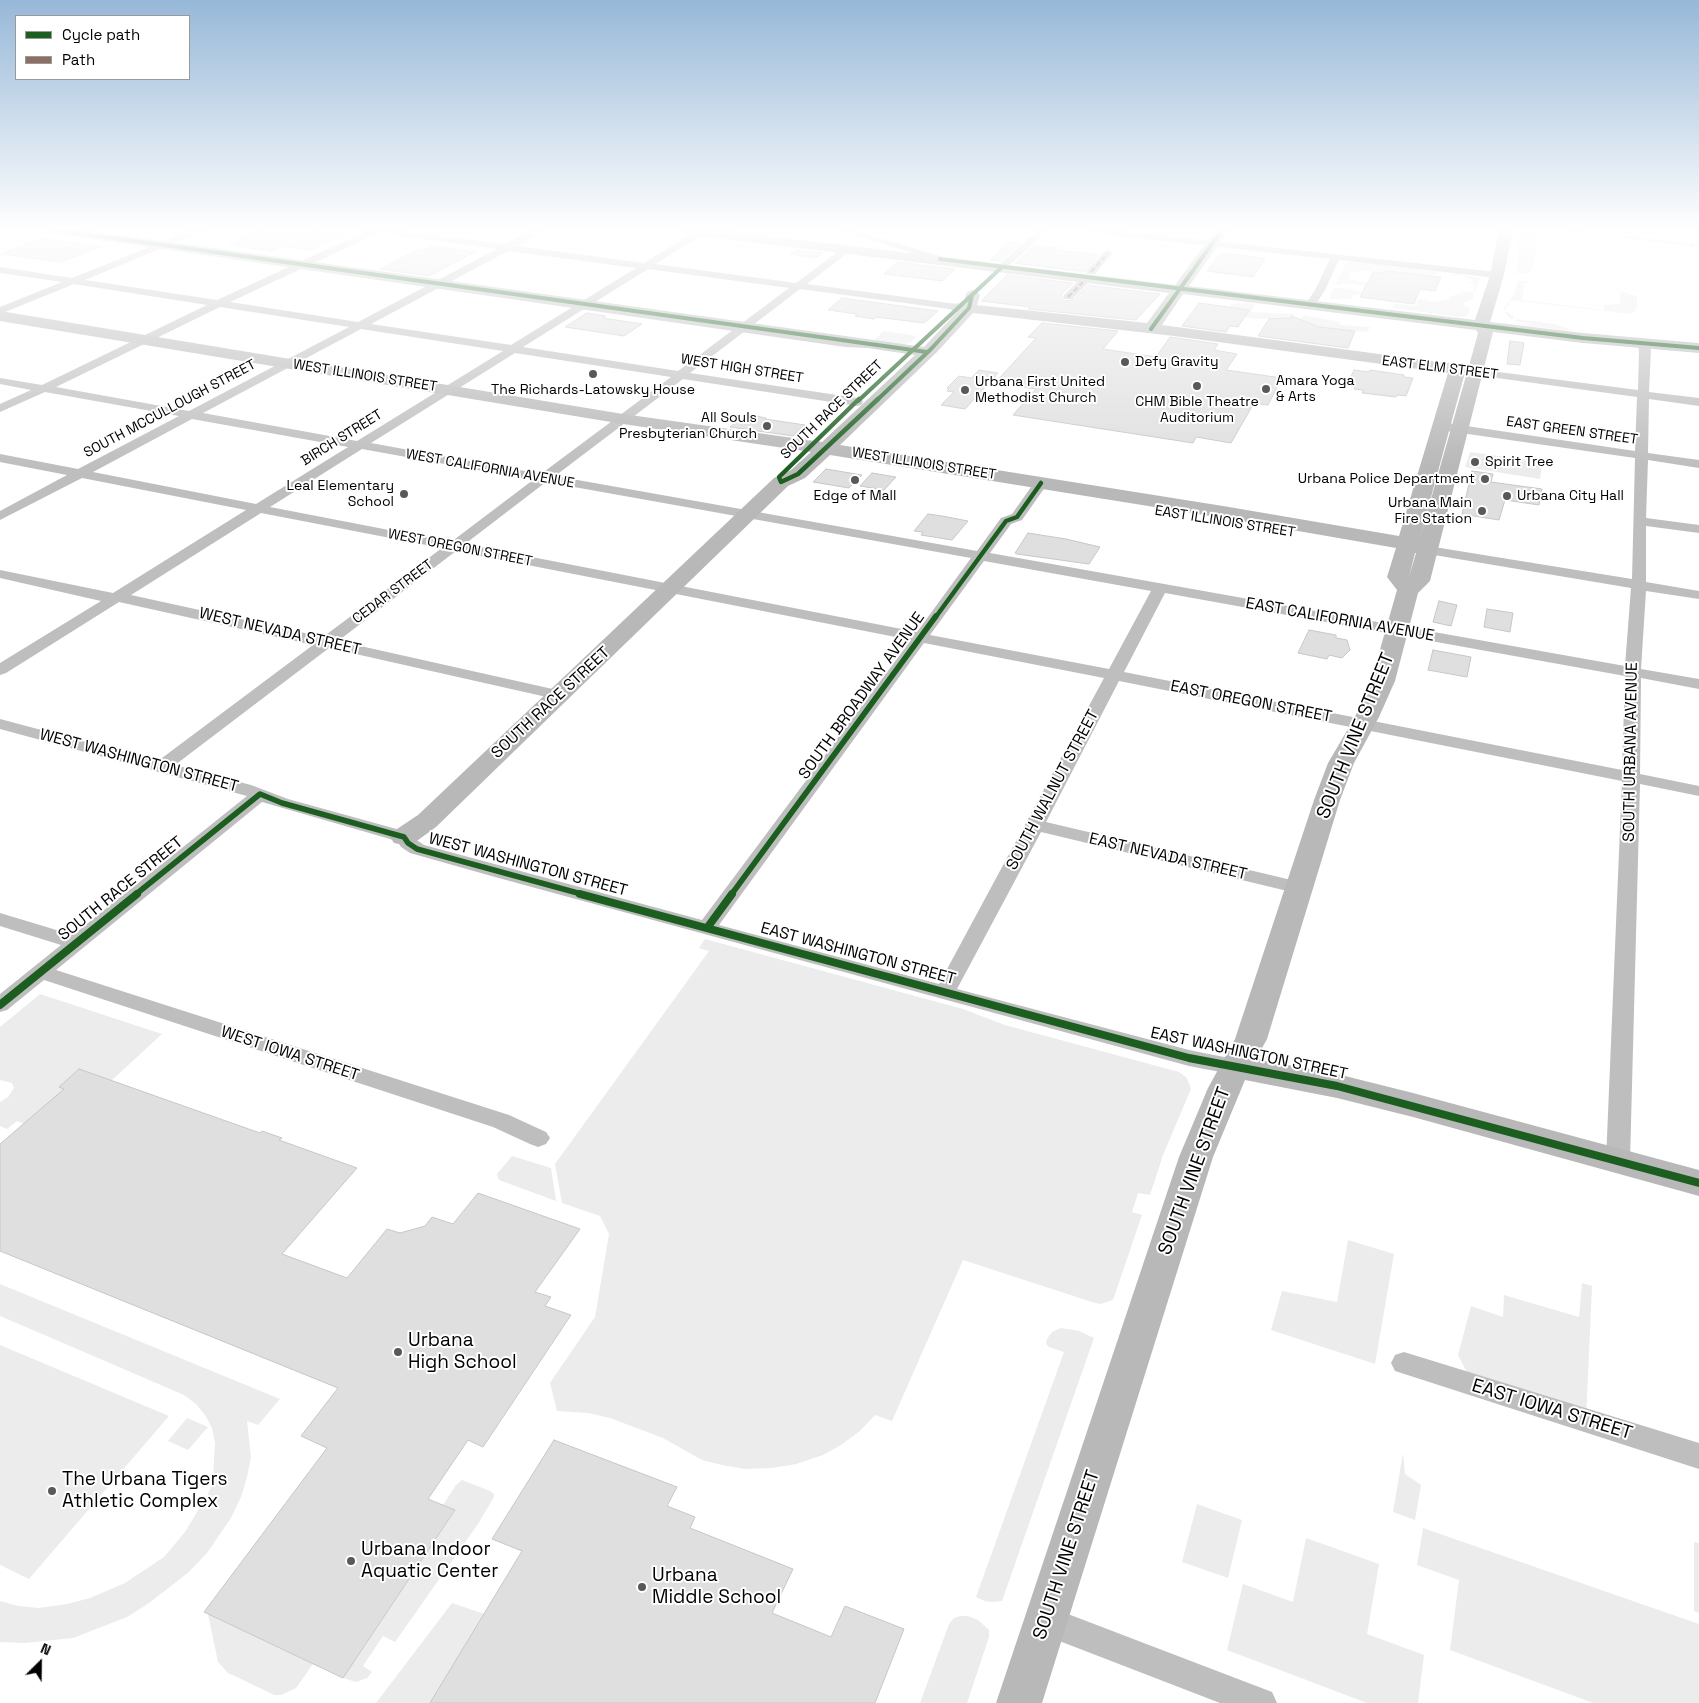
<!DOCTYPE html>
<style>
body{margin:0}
#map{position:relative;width:1699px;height:1703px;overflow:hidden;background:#fff;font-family:"Space Grotesk",sans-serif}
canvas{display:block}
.legend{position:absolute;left:15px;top:15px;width:175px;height:65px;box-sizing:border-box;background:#fff;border:1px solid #999;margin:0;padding:6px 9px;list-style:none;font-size:15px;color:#000}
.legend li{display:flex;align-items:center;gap:10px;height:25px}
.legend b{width:25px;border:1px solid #999}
.north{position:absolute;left:15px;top:1638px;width:50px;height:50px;-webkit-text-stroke:4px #fff;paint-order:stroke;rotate:23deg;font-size:14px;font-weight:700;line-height:20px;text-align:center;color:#000}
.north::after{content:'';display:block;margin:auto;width:18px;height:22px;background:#000;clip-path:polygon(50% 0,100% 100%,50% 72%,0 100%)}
</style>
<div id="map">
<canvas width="1699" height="1703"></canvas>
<ul class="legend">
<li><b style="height:6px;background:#1b5e20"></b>Cycle path</li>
<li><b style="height:6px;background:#8d6e63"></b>Path</li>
</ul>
<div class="north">N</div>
</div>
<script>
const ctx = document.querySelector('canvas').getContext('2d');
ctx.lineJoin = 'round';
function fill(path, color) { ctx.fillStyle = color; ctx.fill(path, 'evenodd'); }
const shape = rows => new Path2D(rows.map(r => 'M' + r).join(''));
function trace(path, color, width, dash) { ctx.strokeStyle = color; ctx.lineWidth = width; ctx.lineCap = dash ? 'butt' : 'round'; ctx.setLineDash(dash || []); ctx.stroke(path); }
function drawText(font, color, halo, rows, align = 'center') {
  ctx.font = font + ' "Space Grotesk",sans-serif'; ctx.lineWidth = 4; ctx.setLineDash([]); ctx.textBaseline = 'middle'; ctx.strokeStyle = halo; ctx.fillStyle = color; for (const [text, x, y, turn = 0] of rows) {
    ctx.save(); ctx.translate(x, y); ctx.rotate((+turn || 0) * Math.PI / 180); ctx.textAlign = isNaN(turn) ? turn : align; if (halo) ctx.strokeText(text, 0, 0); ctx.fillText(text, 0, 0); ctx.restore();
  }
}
fill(shape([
 [1520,233,1540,235,1536,251,1542,254,1536,253,1531,271,1526,274,1535,275,1516,273,1519,255,1517,237],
 [1348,261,1435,271,1439,273,1431,276,1358,270,1357,272,1351,271,1347,279,1367,283,1366,285,1342,283,1341,285,1335,285,1346,263],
 [1450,273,1480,278,1472,300,1464,302,1464,305,1470,308,1467,316,1459,317,1393,308,1394,304,1416,306,1419,299,1433,302,1452,299,1448,297,1464,292,1473,292,1475,285,1467,283,1474,281,1461,275,1453,276,1450,275],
 [1517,280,1532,282,1525,283,1522,300,1604,310,1604,305,1620,304,1620,292,1624,292,1637,296,1637,308,1632,314,1510,300,1505,311,1514,316,1512,320,1506,314,1504,308,1514,294,1517,284,1519,284],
 [1334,288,1342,288,1363,292,1362,294,1355,294,1350,299,1329,299],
 [1246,303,1255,304,1251,312,1294,314,1290,319,1257,319,1244,317,1248,310,1228,307,1231,304],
 [1304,315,1339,322,1340,325,1370,327,1367,332,1319,327,1301,320],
 [1517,319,1554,324,1571,330,1623,336,1528,326,1513,323,1538,325,1514,321],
 [884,331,917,336,910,343,904,344,872,342],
 [1470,452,1542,462,1540,479,1465,467],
 [705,939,963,1009,1005,1025,1179,1072,1187,1078,1191,1089,1163,1155,1150,1195,1138,1193,1132,1212,1142,1215,1113,1300,1100,1304,1092,1302,963,1260,892,1421,875,1415,860,1431,841,1445,823,1455,796,1464,772,1468,745,1469,722,1465,702,1460,663,1438,610,1418,588,1413,557,1411,550,1383,595,1317,609,1234,600,1216,562,1203,555,1164,709,951,699,948],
 [40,994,162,1034,111,1081,79,1069,59,1087,64,1089,25,1124,17,1121,7,1129,0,1126,0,1102,8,1097,14,1088,12,1083,0,1080,0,1027],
 [512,1156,551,1168,556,1201,499,1180,497,1174],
 [1348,1240,1394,1254,1375,1364,1271,1330,1282,1291,1337,1302],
 [1582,1283,1592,1286,1586,1420,1474,1386,1458,1355,1471,1306,1503,1317,1504,1295,1579,1317],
 [0,1284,280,1399,258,1425,247,1421,251,1457,247,1477,241,1497,231,1518,207,1553,189,1572,149,1603,127,1617,73,1638,25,1643,0,1642,0,1601,18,1606,39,1608,67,1604,90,1598,125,1583,164,1557,185,1532,209,1492,213,1478,215,1443,212,1428,205,1415,196,1404,184,1395,0,1316],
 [1061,1328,1079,1331,1094,1338,1002,1601,993,1602,985,1601,976,1597,1064,1352,1049,1347,1046,1344,1047,1339,1052,1332],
 [0,1345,169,1416,29,1579,0,1565],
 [187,1418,208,1427,188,1450,168,1441],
 [1403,1453,1405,1474,1421,1485,1415,1520,1393,1512],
 [462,1480,490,1491,494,1494,494,1497,478,1524,395,1642,383,1636,363,1666,372,1672,367,1678,356,1682,343,1678,455,1511,443,1505,456,1485],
 [1197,1504,1242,1520,1228,1578,1182,1562],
 [1423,1528,1699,1624,1699,1703,1593,1703,1450,1650,1459,1580,1417,1565],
 [1306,1538,1379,1564,1367,1634,1424,1655,1418,1703,1367,1703,1227,1650,1243,1584,1293,1602],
 [1694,1542,1699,1543,1699,1613,1694,1611],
 [452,1603,484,1614,430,1703,376,1703],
 [208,1614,313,1664,296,1688,281,1695,274,1695,237,1677,228,1673,218,1662],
 [960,1616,968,1616,978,1620,989,1630,989,1637,967,1703,920,1703,949,1624,954,1618]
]), '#ececec');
const building = shape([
 [264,230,305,230,343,235,311,250,283,246,271,251,229,245,264,230],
 [42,238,56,240,100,247,61,262,1,254,42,238],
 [1009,242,1020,244,1001,261,990,260,1009,242],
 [1034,245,1060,248,1058,250,1099,255,1086,269,1085,272,1015,263,1034,245],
 [432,246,475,252,429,276,380,269,419,249,425,250,432,246],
 [797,250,823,253,816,258,790,254,797,250],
 [1221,253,1265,258,1253,277,1207,271,1221,253],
 [898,262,955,269,942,281,884,274,898,262],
 [1386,271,1441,277,1435,291,1420,289,1414,304,1360,297,1373,272,1385,273,1386,271],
 [1007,275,1073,283,1062,294,1061,298,1064,301,1073,300,1088,285,1160,294,1136,320,1028,309,1030,307,981,301,1007,275],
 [842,298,849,299,938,311,924,323,876,317,874,319,855,316,858,314,828,310,842,298],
 [1199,303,1228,307,1249,310,1238,327,1230,326,1226,332,1182,326,1199,303],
 [587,313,606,316,603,318,642,324,624,336,565,327,587,313],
 [1292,316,1319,327,1355,331,1348,348,1258,336,1269,319,1291,318,1292,316],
 [1042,323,1118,331,1103,349,1156,357,1170,337,1218,344,1214,350,1237,354,1226,370,1282,378,1268,405,1254,403,1231,443,1196,437,1193,443,1013,415,1036,389,995,383,1036,338,1028,337,1042,323],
 [1510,341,1524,343,1520,365,1507,364,1510,341],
 [979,370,998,373,965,409,941,405,954,392,947,391,949,389,947,388,959,376,971,378,979,370],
 [1354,370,1369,372,1370,370,1404,375,1404,377,1413,378,1406,396,1397,395,1396,397,1362,393,1363,390,1354,389,1355,386,1347,385,1354,370],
 [746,414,766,418,765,419,805,425,793,436,730,427,746,414],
 [826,469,862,475,849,488,813,482,826,469],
 [1472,471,1493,474,1491,482,1542,489,1539,505,1505,500,1499,520,1462,514,1472,471],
 [872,473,896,477,884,490,860,486,872,473],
 [928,514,942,516,968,521,952,540,921,535,923,532,914,531,928,514],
 [1028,533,1066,539,1100,547,1089,564,1017,554,1015,553,1028,533],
 [1439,601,1457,605,1451,626,1433,622,1439,601],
 [1487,609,1513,613,1510,632,1484,627,1487,609],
 [1309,630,1336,635,1336,638,1347,640,1350,650,1342,658,1329,655,1327,659,1298,653,1309,630],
 [1433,650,1471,657,1467,677,1428,670,1433,650],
 [79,1069,260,1133,262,1131,282,1138,279,1140,357,1168,282,1254,347,1278,387,1229,400,1233,425,1226,432,1217,453,1224,478,1193,580,1229,535,1292,551,1297,545,1306,571,1315,483,1447,468,1440,428,1499,455,1510,343,1678,204,1612,327,1448,301,1436,338,1388,0,1251,0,1144,64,1089,59,1087,79,1069],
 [554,1440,677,1487,667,1506,695,1517,690,1528,793,1569,772,1613,831,1637,845,1606,904,1629,875,1703,430,1703,522,1551,492,1539,554,1440]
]);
fill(building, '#dfdfdf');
trace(building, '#c7c7c7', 1);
fill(shape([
 [192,230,205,230,85,280,217,300,369,230,394,230,505,244,533,230,545,230,517,246,644,263,697,230,703,230,705,232,703,234,655,264,796,283,843,248,849,248,849,252,807,284,957,304,962,307,957,310,800,289,690,373,857,398,861,399,863,402,861,405,857,406,683,379,555,476,977,551,1001,518,1012,514,1036,480,1041,479,1048,483,1022,520,1011,524,990,553,1625,666,1631,588,1428,554,1423,553,1421,550,1423,547,1428,546,1632,579,1635,458,1440,430,1434,426,1440,422,1635,451,1637,397,1475,375,1469,372,1475,369,1638,390,1639,350,1637,344,1639,342,1647,342,1651,350,1649,392,1699,398,1699,406,1649,399,1648,453,1699,460,1699,468,1648,460,1646,518,1699,525,1699,533,1646,526,1646,582,1699,591,1699,599,1646,591,1641,669,1699,679,1699,689,1641,678,1640,774,1699,786,1699,796,1640,784,1630,1161,1626,1167,1618,1170,1610,1167,1606,1161,1622,781,1119,681,1046,822,1300,882,1307,884,1310,888,1307,892,1300,894,1041,832,957,989,1189,1050,1244,1061,1247,1067,1244,1073,1236,1075,1189,1066,495,877,410,853,401,847,397,841,262,802,56,970,509,1115,546,1132,550,1138,546,1144,538,1147,530,1144,493,1127,44,980,7,1010,0,1012,0,994,61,945,0,926,0,913,73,935,247,796,0,729,0,719,158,761,313,645,119,602,6,673,0,675,0,663,101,601,0,578,0,570,113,593,246,510,82,478,0,520,0,511,67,475,0,462,0,454,78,469,179,416,45,392,0,412,0,404,31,390,0,384,0,378,42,385,207,305,74,284,0,314,0,307,62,282,0,273,0,267,72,278,192,230],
 [378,233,497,249,358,322,230,302,378,233],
 [508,251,636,268,511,345,371,324,508,251],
 [648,269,789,288,678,371,523,347,648,269],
 [220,307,349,327,189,411,56,387,220,307],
 [361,329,503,351,357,441,203,413,361,329],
 [515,353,671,377,541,474,371,443,515,353],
 [192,419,348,447,256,504,93,472,192,419],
 [362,449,533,480,451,542,270,507,362,449],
 [546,482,971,558,917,632,465,544,546,482],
 [261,513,442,548,323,637,131,595,261,513],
 [456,551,911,640,702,920,424,845,415,839,411,833,288,799,251,785,175,765,329,648,560,700,566,698,568,695,566,692,338,641,456,551],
 [984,561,1151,591,1109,669,930,635,984,561],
 [1165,593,1625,676,1622,770,1124,672,1165,593],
 [924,643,1104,678,939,984,719,925,924,643],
 [839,230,854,230,943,257,945,259,940,262,937,261,839,230],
 [1038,230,1048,230,1005,269,999,269,999,265,1038,230],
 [1085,230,1114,230,1497,272,1502,275,1497,278,1339,260,1325,290,1314,307,1310,308,1305,305,1315,290,1330,259,1090,233,1085,230],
 [1108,250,1113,253,1111,255,1095,274,1087,274,1087,270,1105,251,1108,250],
 [1083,279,1088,282,1087,284,1072,299,1064,299,1063,297,1064,295,1079,280,1083,279],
 [1404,1352,1699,1443,1699,1469,1395,1371,1391,1363,1395,1355,1404,1352],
 [1047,1606,1272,1692,1277,1703,1220,1703,1036,1632,1032,1621,1036,1610,1047,1606]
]), '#bebebe');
fill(shape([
 [50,230,85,230,924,347,957,312,952,310,949,307,952,304,963,303,967,292,972,290,977,292,980,295,977,305,1147,323,1169,293,684,234,677,230,717,230,1175,285,1215,230,1229,230,1189,286,1475,320,1490,275,1499,230,1513,230,1504,275,1490,322,1583,333,1699,343,1699,353,1583,343,1493,332,1430,581,1418,593,1395,681,1379,717,1354,763,1340,800,1267,1039,1256,1059,1337,1074,1413,1093,1699,1170,1699,1196,1413,1117,1337,1098,1245,1080,1213,1157,1042,1703,996,1703,1179,1157,1208,1088,1235,1039,1314,800,1328,763,1355,717,1371,681,1397,590,1387,577,1396,548,1223,518,830,455,805,478,788,486,436,827,414,843,404,845,394,843,390,837,394,831,418,815,774,478,791,470,811,452,623,424,0,321,0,311,623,414,822,442,915,355,867,348,845,347,57,234,50,230],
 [1183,294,1476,330,1478,333,1469,366,1162,325,1183,294],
 [973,313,1174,336,1448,373,1399,536,1223,506,840,445,937,352,973,313],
 [1464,376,1466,376,1419,541,1464,376],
 [1415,553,1416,553,1409,577,1415,553]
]), '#b8b8b8');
trace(shape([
 [1565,230,1699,246]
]), '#bebebe', 2, [4.5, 1, 0.5, 1]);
trace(shape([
 [1091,272,1108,253],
 [1068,297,1083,282]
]), '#8d6e63', 2.5, [5.5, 2.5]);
trace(shape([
 [57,230,927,352],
 [940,259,1583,338,1699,348],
 [1151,329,1222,230],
 [858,401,1002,267],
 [876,401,931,349,969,308,972,295]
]), '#1b5e20', 4);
trace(shape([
 [859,399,779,477,781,482,798,474,878,399],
 [935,618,1006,521,1017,517,1041,483]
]), '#1b5e20', 4.5);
trace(shape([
 [135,895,260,794,282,803,404,837,408,843,417,849,585,895],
 [731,895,936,616]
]), '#1b5e20', 5.5);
trace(shape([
 [580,894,1189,1058,1337,1086,1699,1183],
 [707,928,732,894],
 [0,1005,137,894]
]), '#1b5e20', 8);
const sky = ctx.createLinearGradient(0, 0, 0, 468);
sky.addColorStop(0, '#97b8d8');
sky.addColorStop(0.49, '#fff');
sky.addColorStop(1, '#ffffff00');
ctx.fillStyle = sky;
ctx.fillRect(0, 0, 1699, 468);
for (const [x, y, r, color] of [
 [1125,362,5,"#595959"],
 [593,374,5,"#595959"],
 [1197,386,5,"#595959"],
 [1266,389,5,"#595959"],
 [965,390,5,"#595959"],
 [767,426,5,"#595959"],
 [1475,462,5,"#595959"],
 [1485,479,5,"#595959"],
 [855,480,5,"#595959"],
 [404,494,5,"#595959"],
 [1507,496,5,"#595959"],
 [1482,511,5,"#595959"],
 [398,1352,5,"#595959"],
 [52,1491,5,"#595959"],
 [351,1561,5,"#595959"],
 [642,1587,5,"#595959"]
]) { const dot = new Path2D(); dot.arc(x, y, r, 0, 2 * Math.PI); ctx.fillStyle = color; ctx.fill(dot); trace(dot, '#fff', 2); }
drawText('14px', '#000', '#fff', [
 ["Defy Gravity",1135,362],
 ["Amara Yoga",1276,381],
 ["& Arts",1276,397],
 ["Urbana First United",975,382],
 ["Methodist Church",975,398],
 ["The Richards-Latowsky House",593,390,"center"],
 ["CHM Bible Theatre",1197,402,"center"],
 ["Auditorium",1197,418,"center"],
 ["All Souls",757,418,"right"],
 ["Presbyterian Church",757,434,"right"],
 ["Spirit Tree",1485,462],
 ["Urbana Police Department",1475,479,"right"],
 ["Leal Elementary",394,486,"right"],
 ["School",394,502,"right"],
 ["Edge of Mall",855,496,"center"],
 ["Urbana City Hall",1517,496],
 ["Urbana Main",1472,503,"right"],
 ["Fire Station",1472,519,"right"]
], 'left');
drawText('14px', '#000', '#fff', [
 ["EAST ELM STREET",1440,368,7],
 ["WEST HIGH STREET",742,369,9],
 ["WEST ILLINOIS STREET",365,376,9],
 ["SOUTH MCCULLOUGH STREET",170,409,-28],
 ["SOUTH RACE STREET",832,410,-44],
 ["EAST GREEN STREET",1572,431,8],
 ["BIRCH STREET",342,438,-32],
 ["WEST ILLINOIS STREET",924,464,9],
 ["WEST CALIFORNIA AVENUE",490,469,10],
 ["EAST ILLINOIS STREET",1225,522,9],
 ["WEST OREGON STREET",460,548,11],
 ["CEDAR STREET",393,592,-37]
]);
drawText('16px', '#000', '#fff', [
 ["EAST CALIFORNIA AVENUE",1340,620,10],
 ["WEST NEVADA STREET",280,632,13],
 ["SOUTH BROADWAY AVENUE",862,696,-54],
 ["EAST OREGON STREET",1251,702,11],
 ["SOUTH RACE STREET",551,703,-43],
 ["SOUTH URBANA AVENUE",1631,752,-89],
 ["WEST WASHINGTON STREET",139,761,15],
 ["SOUTH WALNUT STREET",1053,790,-62],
 ["EAST NEVADA STREET",1168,857,13],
 ["WEST WASHINGTON STREET",528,865,15],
 ["SOUTH RACE STREET",121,889,-39],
 ["EAST WASHINGTON STREET",858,954,15],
 ["WEST IOWA STREET",290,1054,18],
 ["EAST WASHINGTON STREET",1249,1054,12]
]);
drawText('19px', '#000', '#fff', [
 ["SOUTH VINE STREET",1356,736,-68],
 ["SOUTH VINE STREET",1195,1171,-70],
 ["EAST IOWA STREET",1552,1410,17],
 ["SOUTH VINE STREET",1067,1555,-72]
]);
drawText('19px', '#000', '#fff', [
 ["Urbana",408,1341],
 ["High School",408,1363],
 ["The Urbana Tigers",62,1480],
 ["Athletic Complex",62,1502],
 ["Urbana Indoor",361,1550],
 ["Aquatic Center",361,1572],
 ["Urbana",652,1576],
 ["Middle School",652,1598]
], 'left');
</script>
